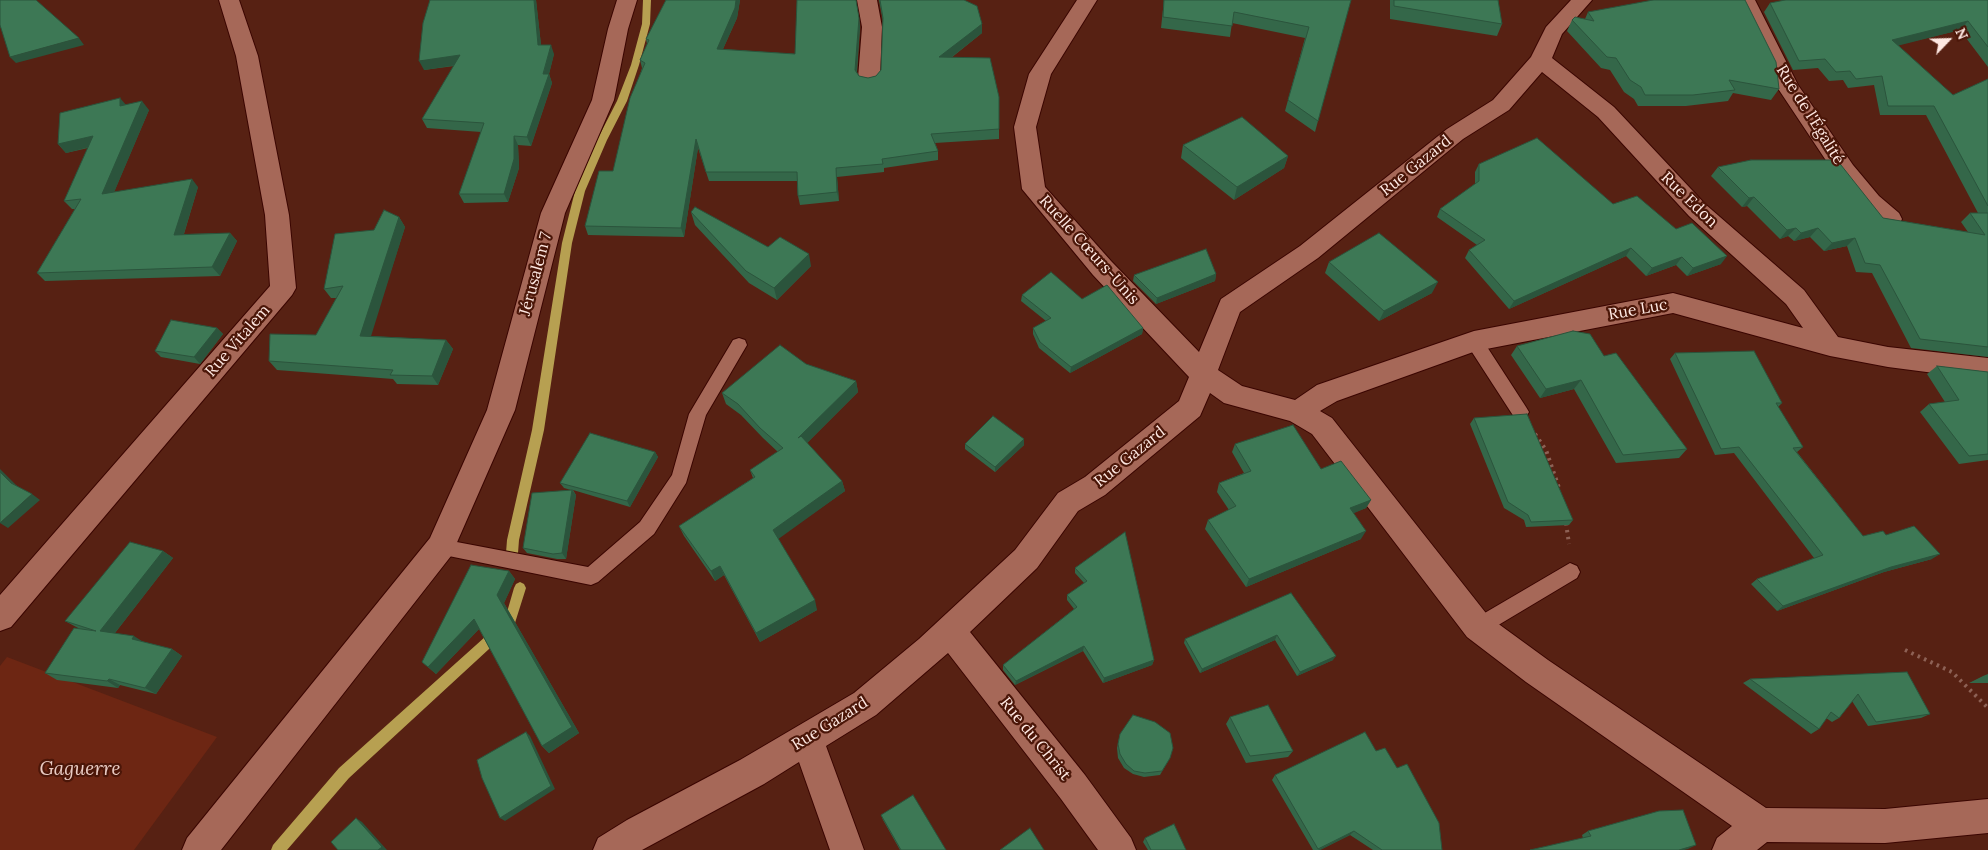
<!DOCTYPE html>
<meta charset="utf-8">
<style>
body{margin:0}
#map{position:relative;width:1988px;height:850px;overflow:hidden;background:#572113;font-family:Lora,serif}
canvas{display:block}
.north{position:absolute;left:1923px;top:15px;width:50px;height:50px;-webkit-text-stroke:4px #4b1608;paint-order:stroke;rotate:66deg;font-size:14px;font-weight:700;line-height:20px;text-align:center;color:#fee8e2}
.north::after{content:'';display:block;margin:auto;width:18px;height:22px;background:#fee8e2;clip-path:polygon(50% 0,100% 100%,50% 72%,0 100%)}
</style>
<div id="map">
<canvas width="1988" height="850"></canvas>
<div class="north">N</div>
</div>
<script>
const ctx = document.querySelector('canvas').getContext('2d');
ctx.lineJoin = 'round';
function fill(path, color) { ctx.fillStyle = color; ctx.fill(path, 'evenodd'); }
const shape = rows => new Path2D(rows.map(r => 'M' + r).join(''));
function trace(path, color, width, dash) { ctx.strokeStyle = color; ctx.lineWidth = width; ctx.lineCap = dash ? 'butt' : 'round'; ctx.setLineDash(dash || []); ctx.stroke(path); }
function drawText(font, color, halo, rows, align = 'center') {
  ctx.font = font + ' Lora,serif'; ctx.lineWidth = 4.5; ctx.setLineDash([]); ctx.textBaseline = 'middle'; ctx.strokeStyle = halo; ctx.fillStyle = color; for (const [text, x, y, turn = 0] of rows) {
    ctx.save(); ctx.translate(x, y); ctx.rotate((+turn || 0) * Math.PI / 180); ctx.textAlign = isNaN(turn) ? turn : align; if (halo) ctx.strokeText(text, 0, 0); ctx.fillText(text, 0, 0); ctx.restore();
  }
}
fill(shape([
 [7,657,217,737,134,850,0,850,0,666]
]), '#6d2613');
fill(shape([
 [643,0,651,0,650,24,639,65,627,101,607,140,585,191,572,243,544,430,519,540,518,553,516,557,512,558,508,557,506,553,507,540,532,430,562,243,575,191,597,140,617,101,631,65,642,24,643,0],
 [520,582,524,584,526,588,514,626,349,778,287,850,271,850,273,845,339,768,505,619,514,588,516,584,520,582]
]), '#b7a051');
const service = shape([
 [1474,334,1480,336,1526,407,1529,412,1526,417,1520,419,1514,417,1468,346,1466,341,1468,336,1474,334],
 [739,338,745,340,747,345,706,415,686,483,654,534,598,582,591,585,434,553,432,547,434,541,441,539,588,567,640,522,672,475,689,414,733,340,739,338],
 [1570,563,1577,566,1580,572,1577,578,1485,633,1478,636,1471,633,1468,627,1471,621,1570,563]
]);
const minor = shape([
 [219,0,239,0,258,56,289,215,296,288,292,295,11,627,0,631,0,595,270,286,265,215,236,56,219,0],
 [617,0,637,0,628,29,614,100,565,213,515,410,451,556,221,850,182,850,187,838,430,538,487,410,541,213,592,100,608,29,617,0],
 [857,0,877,0,882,27,880,78,877,83,869,85,861,83,858,78,862,27,857,0],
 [1077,0,1097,0,1051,74,1036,127,1045,187,1111,261,1199,352,1221,299,1300,246,1447,129,1493,100,1531,57,1546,27,1571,0,1592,0,1562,34,1552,58,1614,107,1705,204,1804,290,1838,337,1888,347,1988,358,1988,380,1888,367,1830,356,1673,313,1476,351,1337,401,1320,411,1332,418,1489,617,1548,660,1766,808,1885,809,1988,799,1988,833,1885,843,1767,842,1757,850,1712,850,1717,838,1732,826,1526,682,1467,637,1312,434,1290,421,1224,403,1210,393,1200,416,1105,495,1078,511,1037,568,970,632,1085,775,1131,838,1136,850,1098,850,1061,799,948,653,876,715,826,746,864,850,830,850,799,762,764,784,642,850,593,850,598,838,627,820,740,760,854,693,919,639,1015,550,1058,493,1085,477,1179,401,1189,377,1093,275,1022,189,1014,127,1029,74,1077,0],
 [1542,72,1598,117,1689,216,1786,304,1803,328,1673,293,1474,331,1317,385,1295,400,1242,386,1218,370,1240,312,1318,258,1463,139,1509,110,1542,72],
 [1735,0,1755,0,1798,85,1853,165,1879,196,1899,213,1902,219,1899,225,1890,228,1881,225,1863,208,1837,177,1777,87,1735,0]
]);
trace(service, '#3a0500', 2);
trace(minor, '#3a0500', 2);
trace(shape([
 [1535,434,1546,450,1559,488],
 [1566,523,1569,544],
 [1905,650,1952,672,1988,708]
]), '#8d6155', 4, [2.5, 4.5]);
fill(service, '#a66858');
fill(minor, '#a66858');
fill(shape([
 [430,0,536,0,541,45,554,54,549,74,552,83,531,146,518,145,519,168,508,202,464,203,459,194,481,132,427,128,422,119,454,66,424,70],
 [666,0,740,0,737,18,723,49,795,54,859,18,860,27,857,72,859,76,868,78,876,76,881,70,883,21,879,0,964,0,982,33,951,58,999,97,999,139,935,143,938,151,938,160,884,168,884,172,837,177,839,201,800,205,798,196,797,181,709,181,698,148,684,237,588,235,585,226,613,171,642,68,640,60,647,44,646,39],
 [1164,0,1351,0,1315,132,1285,111,1305,38,1232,23,1230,37,1161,28],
 [1390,0,1498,0,1502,24,1497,36,1390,19],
 [1988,0,1988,67,1960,30,1898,45,1953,95,1988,79,1988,357,1911,348,1872,273,1856,272,1847,246,1824,251,1810,237,1794,241,1788,236,1780,239,1747,206,1742,207,1711,176,1718,167,1883,218,1968,232,1961,222,1970,213,1978,213,1926,115,1880,115,1874,85,1848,88,1843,80,1829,81,1818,68,1793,70,1764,12,1770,3],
 [1588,12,1779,89,1771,100,1733,93,1728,101,1686,106,1638,106,1634,99,1624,92,1610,70,1601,68,1567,31,1572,20,1585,19],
 [125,105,149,110,114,192,198,187,184,234,230,233,237,241,220,276,45,281,37,273,75,209,72,209,64,201,88,148,66,153,58,144],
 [1183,145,1288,156,1284,168,1234,200,1181,158],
 [1479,164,1613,204,1676,229,1721,264,1687,276,1676,265,1646,276,1626,256,1509,309,1465,258,1469,250,1477,245,1437,217,1440,209,1475,184,1475,172],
 [691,212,768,247,811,266,777,300,749,283,695,225],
 [399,217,405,227,370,336,446,340,453,349,438,385,397,384,393,379,277,370,269,361,316,335,337,298,331,298,324,289,374,230],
 [1329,262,1432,293,1379,321,1325,273],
 [1216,274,1215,281,1156,304,1133,281,1134,275],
 [1022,295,1082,299,1143,328,1142,334,1070,373,1039,348,1033,334,1033,328,1046,321,1021,301],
 [217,328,223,334,200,364,161,357,155,351],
 [1517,346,1604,356,1687,449,1679,458,1616,463,1574,389,1540,398,1511,355],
 [1675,353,1782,403,1778,407,1803,447,1797,452,1863,536,1886,535,1932,559,1884,572,1777,611,1751,584,1757,579,1814,558,1734,453,1715,455,1670,359],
 [806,364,856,381,858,392,807,443,842,481,845,491,778,538,817,610,760,642,724,575,715,581,684,536,679,526,753,478,750,470,778,452,763,438,741,415,726,404,722,393],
 [1937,366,1988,372,1988,460,1959,464,1920,412,1929,404,1945,402,1927,374],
 [1474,418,1573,520,1569,525,1526,527,1524,520,1504,508,1470,424],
 [965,444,1024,445,995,472,965,449],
 [1235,444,1321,469,1371,500,1366,508,1353,513,1361,539,1246,587,1205,529,1208,520,1229,510,1217,492,1219,483,1244,473,1232,452],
 [655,452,658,457,630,507,573,490,576,495,566,559,557,559,527,553,523,548,571,490,564,488,560,483],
 [1125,532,1154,660,1152,665,1103,683,1083,651,1015,685,1003,670,1003,665,1074,609,1067,600,1067,595,1084,583,1075,573,1075,568],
 [163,551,173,558,115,633,144,642,172,649,182,656,156,694,120,685,118,688,57,680,45,673,80,629,65,621],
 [509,571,515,579,504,603,579,733,549,753,542,746,479,629,436,674,422,662],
 [1291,593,1333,660,1297,676,1275,640,1200,673,1184,643,1185,639],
 [1907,672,1930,714,1921,718,1868,726,1852,701,1839,718,1832,722,1826,718,1819,729,1811,734,1743,683,1750,679],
 [1988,674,1988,683,1969,683,1983,676],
 [1230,717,1293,751,1288,757,1246,763,1226,724],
 [1120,734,1170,758,1160,775,1144,777,1133,774,1124,768,1118,758,1117,748],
 [1376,751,1442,850,1373,850,1350,835,1320,850,1313,850,1272,780,1275,775],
 [881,815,946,850,900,850,883,820],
 [1588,831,1688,849,1583,838,1582,835],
 [1145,838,1186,850,1148,850,1143,842]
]), '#346749');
fill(shape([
 [534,0,536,0,542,54,538,45],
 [736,0,740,0,737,18,719,58,717,49],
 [859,18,860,27,856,79,855,70],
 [1968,21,1960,30,1885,49,1892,40],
 [982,24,982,33,939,67,939,57],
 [79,38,84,45,16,63,10,57],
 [551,45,554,54,549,74,552,83,531,146,527,137],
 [460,55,464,64,424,70,419,61],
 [120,98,127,106,120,106],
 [142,101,149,110,110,202,102,194],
 [93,136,101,144,66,153,58,144],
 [514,136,518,145,519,168,508,202,504,194],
 [696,139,698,148,684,237,681,228],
 [1288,156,1284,168,1234,200,1237,187],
 [836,168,837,177,839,201,837,192],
 [192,179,198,187,181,243,174,235],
 [1754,197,1747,206,1742,207,1749,198],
 [399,217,405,227,368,346,360,336],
 [1796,228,1788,236,1780,239,1787,230],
 [1818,228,1810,237,1794,241,1801,233],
 [230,233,237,241,220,276,212,267],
 [1855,238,1847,246,1824,251,1832,243],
 [1631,248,1626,256,1509,309,1514,301],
 [809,254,811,266,777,300,774,288],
 [1727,256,1721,264,1687,276,1693,268],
 [1682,257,1676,265,1646,276,1652,268],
 [1216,274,1215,281,1156,304,1157,298],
 [1438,282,1432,293,1379,321,1384,311],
 [217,328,223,334,200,364,194,357],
 [1143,328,1142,334,1070,373,1071,367],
 [446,340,453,349,438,385,432,376],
 [1581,380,1574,389,1540,398,1546,389],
 [856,381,858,392,801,449,798,438],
 [1024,439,1024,445,995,472,995,467],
 [655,452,658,457,630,507,627,501],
 [0,469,19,488,11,483,0,472],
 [842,481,845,491,777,540,773,530],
 [572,490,576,495,566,559,562,553],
 [32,494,40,500,8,528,0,523],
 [1371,500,1366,508,1345,517,1350,508],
 [1366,531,1361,539,1246,587,1249,579],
 [163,551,173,558,111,638,100,631],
 [1940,554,1932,559,1884,572,1777,611,1783,606,1891,567],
 [720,566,724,575,715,581,711,571],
 [509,571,515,579,504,603,579,733,549,753,542,746,497,595],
 [815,600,817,610,760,642,756,633],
 [474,619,481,627,436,674,428,667],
 [1277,635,1275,640,1200,673,1202,669],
 [134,636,145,643,132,639],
 [1084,646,1083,651,1015,685,1016,681],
 [172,649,182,656,156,694,145,688],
 [1336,656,1333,660,1297,676,1300,672],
 [1154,660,1152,665,1103,683,1104,678],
 [109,679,120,685,118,688,107,681],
 [526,732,530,736,555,789,505,821,500,818],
 [356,818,362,822,387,850,378,850],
 [1354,831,1350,835,1320,850,1318,850],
 [1696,845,1688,849,1684,850,1679,850]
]), '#2b543c');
const building = shape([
 [0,0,36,0,79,38,10,57,0,25,0,0],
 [430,0,534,0,538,45,551,45,543,74,549,74,527,137,514,136,514,159,504,194,459,194,484,123,422,119,460,55,419,61,423,23,430,0],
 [666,0,736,0,735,8,717,49,795,54,797,0,856,0,859,18,855,70,859,76,868,78,876,76,881,70,883,18,880,0,964,0,977,6,982,24,939,57,990,58,999,97,999,129,931,134,938,151,882,159,883,164,836,168,837,192,798,196,797,172,706,172,696,139,681,228,585,226,599,171,613,171,630,98,645,63,640,60,649,40,646,39,666,0],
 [1164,0,1351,0,1318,121,1288,100,1309,27,1234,12,1232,26,1163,17,1164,0],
 [1394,0,1498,0,1502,24,1394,6,1394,0],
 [1653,0,1745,0,1776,62,1779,89,1729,80,1735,90,1693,95,1645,95,1641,87,1630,80,1616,58,1607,57,1572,20,1575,17,1594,21,1588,12,1653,0],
 [1785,0,1988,0,1988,47,1968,21,1892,40,1953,95,1988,79,1988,206,1934,106,1888,106,1882,76,1856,79,1850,71,1836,72,1825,59,1799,61,1770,3,1785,0],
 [120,98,120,106,142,101,102,194,192,179,174,235,230,233,212,267,37,273,81,199,64,201,93,136,58,144,60,113,120,98],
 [1242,117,1288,156,1237,187,1183,145,1242,117],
 [1537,138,1613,204,1637,196,1676,229,1692,223,1727,256,1693,268,1682,257,1652,268,1631,248,1514,301,1469,250,1485,240,1440,209,1479,181,1479,164,1537,138],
 [1751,160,1837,160,1883,218,1985,235,1970,213,1988,213,1988,347,1920,339,1880,265,1865,263,1855,238,1832,243,1818,228,1801,233,1796,228,1787,230,1754,197,1749,198,1718,167,1751,160],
 [695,207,768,247,780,237,809,254,774,288,746,271,691,212,695,207],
 [384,210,399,217,360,336,446,340,432,376,390,375,393,370,269,361,270,334,316,335,343,286,324,289,335,234,374,230,384,210],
 [1379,233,1438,282,1384,311,1329,262,1379,233],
 [1206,249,1216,274,1157,298,1134,275,1206,249],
 [1051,272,1082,299,1107,285,1143,328,1071,367,1040,342,1033,328,1051,318,1022,295,1051,272],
 [171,320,217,328,194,357,155,351,171,320],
 [1573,331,1590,334,1604,356,1616,353,1687,449,1623,455,1581,380,1546,389,1517,346,1573,331],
 [780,345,806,364,856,381,798,438,801,436,842,481,773,530,815,600,756,633,720,566,711,571,679,526,755,477,750,470,783,448,760,428,738,404,722,393,780,345],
 [1754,351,1782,403,1776,403,1803,447,1793,448,1863,536,1883,531,1886,535,1914,526,1940,554,1891,567,1783,606,1757,579,1823,555,1739,447,1721,449,1675,353,1754,351],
 [1937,366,1988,372,1988,454,1969,456,1929,404,1959,400,1937,366],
 [1527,414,1573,520,1531,522,1528,515,1508,502,1474,418,1527,414],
 [993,416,1024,439,995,467,965,444,993,416],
 [1293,425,1321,469,1341,461,1371,500,1350,508,1366,531,1249,579,1208,520,1236,506,1219,483,1251,471,1235,444,1293,425],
 [590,433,655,452,627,501,560,483,590,433],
 [0,472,11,483,32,494,0,523,0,472],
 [572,490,562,553,553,554,523,548,532,493,572,490],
 [1125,532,1154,660,1104,678,1084,646,1016,681,1003,665,1077,607,1067,595,1087,581,1075,568,1125,532],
 [130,542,163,551,100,631,134,636,132,639,172,649,145,688,109,679,107,681,45,673,74,628,96,631,65,621,130,542],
 [471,565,509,571,497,595,572,727,542,746,474,619,428,667,422,662,471,565],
 [1291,593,1336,656,1300,672,1277,635,1202,669,1185,639,1291,593],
 [1907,672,1930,714,1876,722,1858,694,1839,718,1831,712,1819,729,1750,679,1907,672],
 [1268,705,1293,751,1250,756,1230,717,1268,705],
 [1133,715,1155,722,1170,733,1173,748,1170,758,1162,771,1145,773,1134,771,1126,764,1120,754,1118,744,1120,734,1133,715],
 [526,732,551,786,500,818,482,778,477,760,526,732],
 [1365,732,1376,751,1385,748,1397,768,1407,764,1439,823,1442,850,1382,850,1354,831,1318,849,1275,775,1365,732],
 [913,795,946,850,901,850,881,815,913,795],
 [1683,810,1696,845,1679,850,1530,850,1591,836,1588,831,1659,811,1683,810],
 [356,818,382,847,378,850,338,850,331,842,356,818],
 [1174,824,1186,850,1151,850,1145,838,1174,824],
 [1030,828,1044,850,1000,850,1030,828]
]);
fill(building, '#3d7855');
trace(building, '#2b543c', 1);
drawText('16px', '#fee8e2', '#4b1608', [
 ["Rue de l'Égalité",1810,115,58],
 ["Rue Gazard",1416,166,-39],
 ["Rue Edon",1689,200,44],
 ["Ruelle Cœurs-Unis",1089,250,48],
 ["Jérusalem 7",536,274,-75],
 ["Rue Luc",1638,310,-10],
 ["Rue Vitalem",238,341,-49],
 ["Rue Gazard",1130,457,-39],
 ["Rue Gazard",830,724,-32],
 ["Rue du Christ",1035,739,51]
]);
drawText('italic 19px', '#eaccc4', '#4b1608', [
 ["Gaguerre",80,770]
]);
</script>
